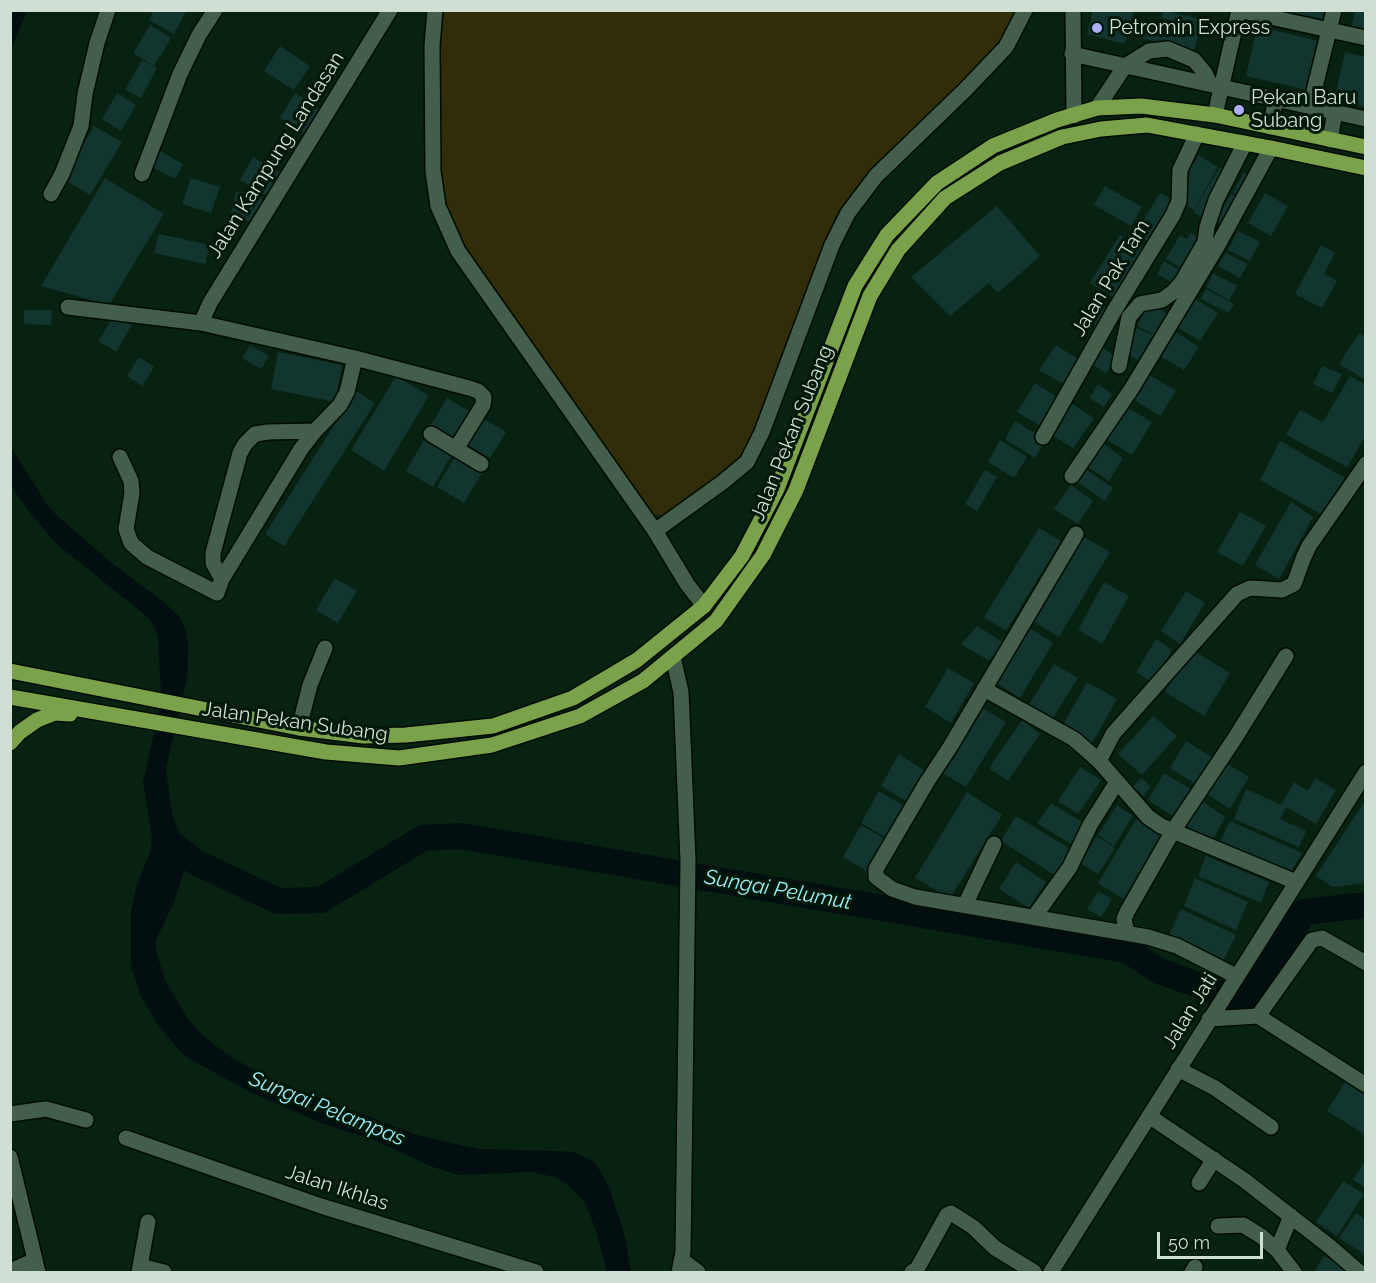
<!DOCTYPE html>
<style>
body{margin:0}
#map{position:relative;width:1376px;height:1283px;overflow:hidden;background:#072211;font-family:Raleway,sans-serif}
canvas{display:block}
.frame{position:absolute;inset:0;border:12px solid #cfdfd3;pointer-events:none}
.scale{position:absolute;left:1157px;top:1232px;width:106px;height:27px;box-sizing:border-box;border:3px solid #cfdfd3;border-top:0;padding-left:8px;font-size:18px;line-height:21px;white-space:nowrap;color:#cfdfd3;-webkit-text-stroke:4px #001808;paint-order:stroke}
</style>
<div id="map">
<canvas width="1376" height="1283"></canvas>
<div class="frame"></div>
<div class="scale">50 m</div>
</div>
<script>
const ctx = document.querySelector('canvas').getContext('2d');
ctx.lineJoin = 'round';
function fill(path, color) { ctx.fillStyle = color; ctx.fill(path, 'evenodd'); }
const shape = rows => new Path2D(rows.map(r => 'M' + r).join(''));
function trace(path, color, width, dash) { ctx.strokeStyle = color; ctx.lineWidth = width; ctx.lineCap = dash ? 'butt' : 'round'; ctx.setLineDash(dash || []); ctx.stroke(path); }
function drawText(font, color, halo, rows, align = 'center') {
  ctx.font = font + ' Raleway,sans-serif'; ctx.lineWidth = 6; ctx.setLineDash([]); ctx.textBaseline = 'middle'; ctx.strokeStyle = halo; ctx.fillStyle = color; for (const [text, x, y, turn = 0] of rows) {
    ctx.save(); ctx.translate(x, y); ctx.rotate((+turn || 0) * Math.PI / 180); ctx.textAlign = isNaN(turn) ? turn : align; if (halo) ctx.strokeText(text, 0, 0); ctx.fillText(text, 0, 0); ctx.restore();
  }
}
fill(shape([
 [437,10,1019,11,1000,43,961,85,873,166,839,210,824,242,793,332,744,457,725,475,662,515,652,515,510,313,463,243,447,208,440,185]
]), '#322d09');
fill(shape([
 [11,10,27,11,11,50,10,11],
 [10,446,48,506,57,516,113,564,166,604,179,616,186,631,188,645,187,679,166,768,172,814,184,846,184,870,174,902,156,940,156,952,166,982,186,1016,200,1033,216,1046,232,1058,273,1080,417,1135,478,1149,555,1151,573,1152,585,1157,596,1164,609,1187,625,1237,631,1272,607,1272,597,1234,586,1203,567,1184,555,1177,531,1172,459,1175,433,1167,374,1140,321,1123,250,1092,193,1061,182,1053,158,1025,141,997,131,965,131,911,136,888,151,850,152,838,143,782,159,712,161,691,158,636,150,619,57,544,30,513,11,486]
]), '#020e10');
trace(shape([
 [166,839,195,862,278,901,321,900,423,838,461,836,1127,950,1159,971,1240,1000,1251,992,1304,912,1366,905]
]), '#020e10', 26);
fill(shape([
 [154,10,187,10,174,34,149,20],
 [1093,10,1134,10,1125,44,1087,34],
 [1163,10,1208,21,1206,29,1198,27,1196,35,1198,35,1194,51,1142,38,1145,23,1184,32,1185,24,1161,18],
 [1263,10,1330,10,1326,28],
 [1355,10,1366,10,1366,37,1350,34],
 [150,25,171,38,154,66,133,53],
 [1257,26,1323,42,1311,91,1246,76],
 [280,46,310,66,294,90,264,71],
 [1345,52,1366,57,1366,107,1334,101],
 [142,60,157,68,141,98,125,90],
 [117,93,136,105,121,131,102,119],
 [295,93,321,110,306,134,280,118],
 [94,126,122,142,90,195,63,179],
 [160,151,183,164,175,179,152,167],
 [1198,155,1218,167,1194,210,1184,204,1189,195,1182,192,1180,187],
 [253,157,284,175,271,198,240,180],
 [1220,167,1231,173,1205,219,1193,212],
 [1244,172,1255,179,1244,199,1233,192],
 [105,178,164,214,109,305,41,286],
 [191,178,220,187,211,213,182,204],
 [1105,186,1142,207,1131,226,1094,205],
 [236,191,262,198,256,223,230,217],
 [1160,193,1183,206,1158,248,1135,234],
 [1265,193,1288,206,1271,236,1248,223],
 [1231,194,1243,200,1227,227,1216,221],
 [997,206,1040,256,998,293,989,283,950,316,911,277],
 [1238,231,1260,242,1250,261,1228,250],
 [1191,233,1200,238,1187,271,1166,259,1180,235,1187,239],
 [159,234,210,245,205,264,154,253],
 [1120,235,1146,250,1116,298,1090,283],
 [1321,245,1335,253,1324,274,1337,281,1322,308,1295,294],
 [1226,253,1248,264,1240,278,1218,266],
 [1164,261,1188,275,1181,288,1157,274],
 [1213,273,1237,286,1229,300,1206,287],
 [1206,289,1234,304,1229,313,1201,299],
 [1192,297,1218,313,1200,341,1175,326],
 [1091,299,1111,311,1100,328,1081,316],
 [1149,304,1167,313,1155,335,1137,326],
 [24,310,52,310,51,325,24,324],
 [115,314,132,324,116,352,98,341],
 [1137,328,1154,336,1140,361,1124,353],
 [1173,330,1199,347,1184,370,1158,355],
 [1359,333,1366,337,1366,377,1364,379,1339,364],
 [250,345,269,356,261,369,242,358],
 [1056,345,1081,361,1067,386,1039,370],
 [1100,346,1117,357,1106,373,1089,363],
 [278,352,342,365,335,402,271,389],
 [139,357,154,367,142,386,127,376],
 [1322,366,1342,374,1332,393,1313,384],
 [1148,374,1176,391,1160,416,1133,399],
 [396,376,429,396,384,471,351,450],
 [1350,376,1366,385,1366,435,1347,467,1286,435,1300,410,1323,422],
 [1035,383,1062,400,1044,428,1017,412],
 [1098,384,1112,394,1104,407,1089,398],
 [356,391,375,403,284,546,265,534],
 [447,398,474,414,458,441,431,425],
 [1071,403,1094,418,1073,448,1050,434],
 [1127,407,1152,422,1132,455,1106,439],
 [479,416,506,432,490,458,463,442],
 [1015,421,1046,440,1035,458,1005,439],
 [424,440,451,456,433,487,406,471],
 [1000,440,1027,457,1014,478,988,462],
 [1100,441,1123,458,1109,481,1085,465],
 [1280,441,1345,478,1324,516,1260,480],
 [455,457,482,473,464,503,437,487],
 [1084,468,1113,488,1105,501,1076,481],
 [985,470,997,477,977,511,965,504],
 [1071,485,1093,501,1078,524,1054,509],
 [1291,502,1313,517,1279,579,1255,565],
 [1240,512,1266,526,1243,566,1217,552],
 [1039,528,1061,541,1006,631,984,617],
 [1082,536,1110,552,1059,637,1032,620],
 [335,578,357,591,338,623,316,610],
 [1104,582,1129,596,1102,644,1078,630],
 [1186,591,1205,603,1180,644,1161,631],
 [977,626,1003,642,989,661,961,644],
 [1028,627,1053,643,1020,698,995,682],
 [1156,639,1172,650,1153,683,1136,672],
 [1191,649,1230,673,1204,716,1165,692],
 [1054,664,1078,678,1053,718,1029,705],
 [948,668,974,683,951,723,925,707],
 [1087,682,1117,699,1092,743,1062,727],
 [982,708,1006,722,966,787,942,773],
 [1153,716,1177,736,1142,775,1118,754],
 [1022,720,1040,734,1008,781,989,768],
 [1186,741,1213,758,1197,785,1170,768],
 [899,754,924,770,906,801,881,786],
 [1226,763,1249,777,1230,809,1207,794],
 [1080,767,1101,780,1078,814,1058,801],
 [1164,773,1192,790,1175,817,1148,800],
 [1141,778,1151,786,1144,796,1133,787],
 [1315,778,1336,790,1316,824,1286,807,1280,819,1306,831,1299,847,1234,819,1246,789,1281,805,1294,782,1308,791],
 [879,791,904,806,887,838,861,823],
 [967,792,1002,815,950,898,915,878],
 [1199,799,1225,817,1212,842,1185,825],
 [1366,799,1366,883,1333,887,1316,876],
 [1051,803,1087,825,1074,846,1037,823],
 [1117,805,1133,816,1114,846,1098,835],
 [1016,816,1072,850,1056,876,1001,841],
 [1136,819,1167,838,1128,902,1098,883],
 [1230,821,1302,853,1288,877,1218,846],
 [861,825,886,840,868,872,843,857],
 [1097,836,1115,848,1098,874,1080,863],
 [1206,856,1269,882,1261,903,1198,876],
 [1016,862,1046,882,1029,908,999,889],
 [1195,878,1248,902,1236,930,1184,906],
 [1098,891,1112,899,1101,917,1087,909],
 [1181,909,1236,935,1222,963,1167,939],
 [1345,1082,1366,1095,1366,1135,1327,1111],
 [1366,1159,1366,1188,1353,1180],
 [1343,1181,1364,1194,1337,1236,1316,1222],
 [1356,1213,1366,1220,1366,1255,1339,1238],
 [1324,1256,1351,1272,1314,1272]
]), '#13352f');
const minor = shape([
 [435,10,432,46,433,171,438,206,458,251,655,531,687,584,704,606],
 [1073,10,1074,116],
 [1238,10,1366,38],
 [1072,54,1366,119],
 [1310,107,1334,10],
 [1097,108,1125,66,1149,51,1168,49,1194,60,1205,73,1210,84],
 [1215,115,1239,10],
 [1270,127,1276,99],
 [1330,140,1335,112],
 [142,174,180,74,199,35,215,10],
 [51,194,62,174,81,126,85,94,97,43,108,10],
 [68,307,201,323,355,358,469,388,478,391,484,397,483,405,456,449],
 [201,323,210,303,390,10],
 [1119,366,1129,317,1140,304,1162,300,1173,292,1182,282,1205,242,1207,227,1216,200,1245,143],
 [431,434,481,464],
 [1043,437,1114,311,1173,215,1179,201,1180,170,1197,134],
 [120,457,131,481,132,493,126,529,131,543,147,557,217,593,222,579,301,449,315,431,340,405,347,392,355,358],
 [1072,476,1132,388,1218,245,1271,148],
 [655,531,723,482,747,462,762,432,832,245,848,213,876,176,966,89,1006,47,1025,10],
 [1076,534,950,747,927,782,876,869,876,877,892,889,915,897,1148,937,1177,946,1236,976],
 [222,579,213,563,213,553,240,453,245,444,255,434,268,432,315,431],
 [673,657,681,692,688,860,683,1252,679,1272],
 [984,689,1074,739,1099,761,1148,817,1161,826,1296,882],
 [299,728,310,685,325,648],
 [1099,761,1113,734,1237,594,1250,588,1282,590,1294,584,1303,559,1309,546,1366,464],
 [965,905,994,844],
 [1034,917,1070,867,1090,825,1117,782],
 [1127,933,1124,919,1127,912,1173,831,1235,738,1286,656],
 [1258,1016,1312,940,1322,938,1366,963],
 [1209,1019,1258,1016,1366,1085],
 [1178,1069,1215,1088,1271,1127],
 [10,1114,46,1109,86,1120],
 [1149,1116,1244,1180,1329,1246,1359,1272],
 [126,1138,321,1206,536,1272],
 [10,1157,38,1272],
 [1199,1183,1214,1159],
 [1291,1216,1277,1250,1294,1272],
 [1218,1226,1243,1225,1261,1236,1277,1250],
 [682,1260,698,1272],
 [140,1266,164,1272],
 [10,1271,35,1260],
 [139,1272,148,1222],
 [912,1272,917,1269,947,1215,951,1213,973,1227,995,1248,1034,1272],
 [1051,1272,1366,772],
 [1192,1272,1195,1267]
]);
const major = shape([
 [10,671,299,728,364,736,406,735,493,726,573,698,637,660,704,606,742,556,777,489,855,286,887,235,937,183,993,146,1057,120,1097,108,1141,106,1215,115,1366,147],
 [10,697,326,752,399,758,492,745,580,716,643,681,716,621,763,555,796,490,870,296,898,250,945,198,1000,163,1062,137,1101,129,1147,125,1271,148,1366,168],
 [10,743,20,732,37,720,55,713,70,714]
]);
trace(minor, '#000b01', 18);
trace(major, '#000b01', 18);
trace(minor, '#435f4b', 15);
trace(major, '#79a24a', 15);
for (const [x, y, r, color] of [
 [1097,28,6,"#afaefa"],
 [1239,110,6,"#afaefa"]
]) { const dot = new Path2D(); dot.arc(x, y, r, 0, 2 * Math.PI); ctx.fillStyle = color; ctx.fill(dot); trace(dot, '#001808', 2); }
drawText('20px', '#cfdfd3', '#001808', [
 ["Petromin Express",1109,28],
 ["Pekan Baru",1251,98],
 ["Subang",1251,121]
], 'left');
drawText('20px', '#cfdfd3', '#001808', [
 ["Jalan Kampung Landasan",276,155,-58],
 ["Jalan Pak Tam",1111,278,-59],
 ["Jalan Pekan Subang",792,433,-68],
 ["Jalan Pekan Subang",295,722,8],
 ["Jalan Jati",1190,1011,-58],
 ["Jalan Ikhlas",337,1188,18]
]);
drawText('italic 21px', '#9bedf7', '#001808', [
 ["Sungai Pelumut",778,890,10],
 ["Sungai Pelampas",327,1109,22]
]);
</script>
